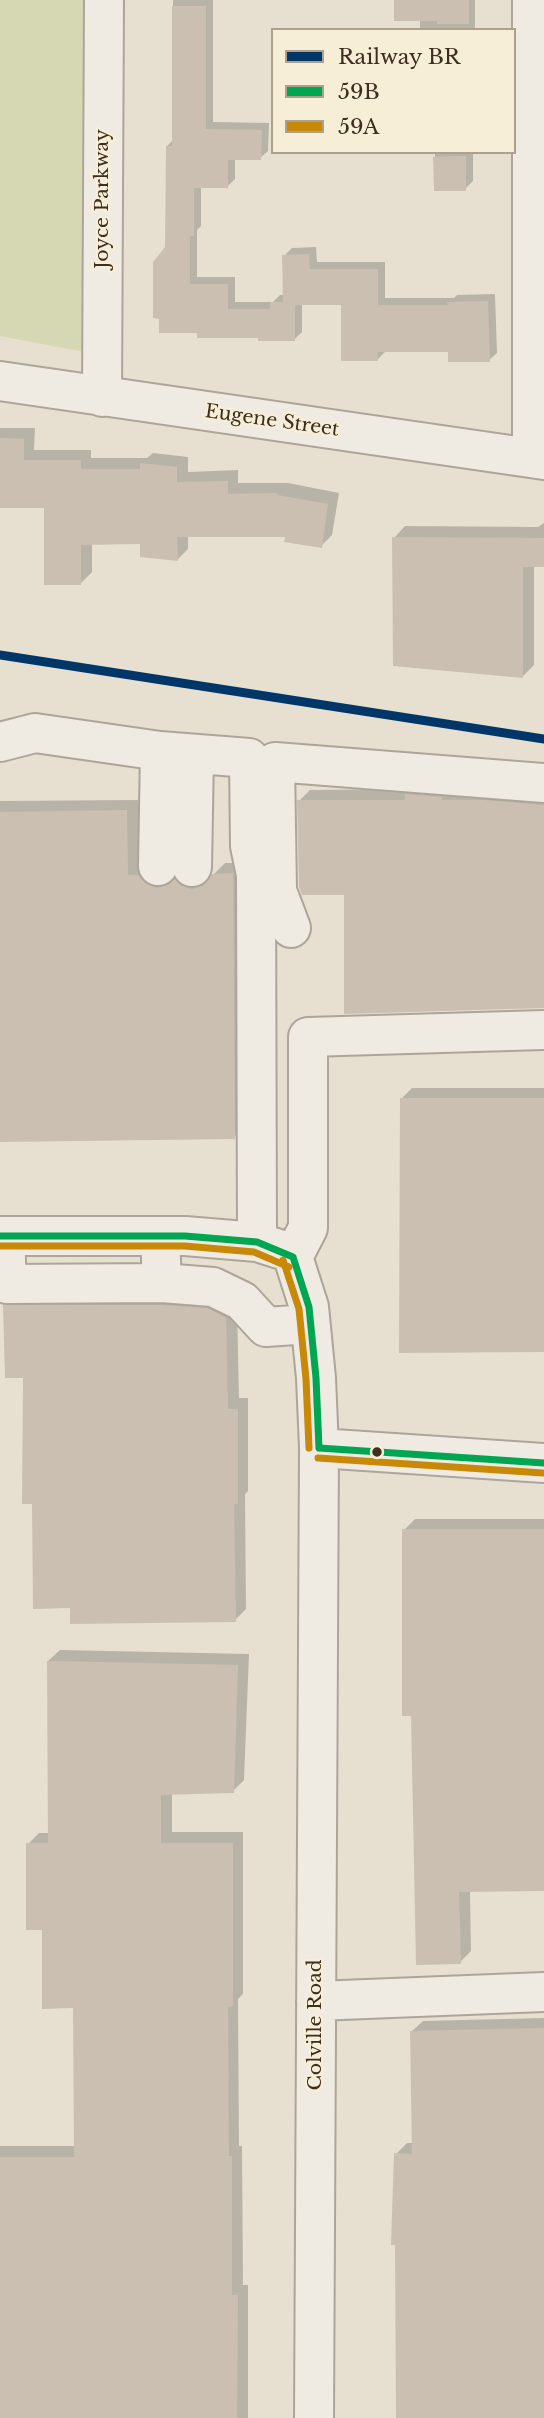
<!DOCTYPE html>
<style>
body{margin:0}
#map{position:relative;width:544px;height:2418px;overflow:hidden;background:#e7e0d1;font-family:"Libre Baskerville",serif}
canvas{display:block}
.legend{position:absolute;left:271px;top:28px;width:245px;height:126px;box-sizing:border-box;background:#f7eed8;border:2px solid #ada18e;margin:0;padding:9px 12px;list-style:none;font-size:21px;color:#3d2e20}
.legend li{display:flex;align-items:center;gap:14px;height:35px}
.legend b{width:35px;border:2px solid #ada18e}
</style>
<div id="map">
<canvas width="544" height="2418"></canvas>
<ul class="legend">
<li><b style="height:9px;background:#003768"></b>Railway BR</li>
<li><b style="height:9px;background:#00a651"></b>59B</li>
<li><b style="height:9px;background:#c88808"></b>59A</li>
</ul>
</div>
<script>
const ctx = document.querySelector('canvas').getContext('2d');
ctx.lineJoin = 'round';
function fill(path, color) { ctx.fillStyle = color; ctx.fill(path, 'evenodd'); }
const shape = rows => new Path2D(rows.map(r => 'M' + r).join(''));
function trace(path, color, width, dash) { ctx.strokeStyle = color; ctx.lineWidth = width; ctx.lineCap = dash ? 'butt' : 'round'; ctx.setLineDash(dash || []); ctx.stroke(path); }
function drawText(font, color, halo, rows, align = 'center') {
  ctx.font = font + ' "Libre Baskerville",serif'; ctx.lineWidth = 5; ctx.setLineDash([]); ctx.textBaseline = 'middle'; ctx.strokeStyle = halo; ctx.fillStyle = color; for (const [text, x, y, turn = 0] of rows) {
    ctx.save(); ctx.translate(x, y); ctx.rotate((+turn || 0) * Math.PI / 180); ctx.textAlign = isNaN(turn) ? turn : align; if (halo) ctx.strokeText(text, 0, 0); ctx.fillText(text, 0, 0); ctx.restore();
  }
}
fill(shape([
 [0,0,86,0,85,352,0,336]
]), '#d6d7b3');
fill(shape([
 [173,0,213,0,213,122,269,123,268,151,260,158,235,158,235,179,227,187,201,187,201,226,197,230,197,277,235,277,235,302,273,302,280,295,285,295,284,256,292,248,316,247,317,262,385,262,385,298,454,298,457,295,495,294,497,353,489,360,450,350,386,351,378,359,343,303,302,303,302,332,294,340,260,336,199,336,167,248,167,146,173,140],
 [396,0,475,0,475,30,420,30,420,19],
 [435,152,473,152,473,181,465,189,435,190],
 [0,428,35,428,34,450,91,450,91,458,147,458,153,453,188,457,188,472,238,470,238,483,288,483,339,493,332,535,321,546,287,535,188,535,188,549,177,560,142,543,92,543,92,572,81,583,46,507,0,506],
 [544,523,544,565,534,565,534,665,523,676,394,538,405,526,538,527],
 [412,789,544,794,544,1006,346,894,299,801,310,790],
 [138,800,138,864,150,864,169,877,181,875,204,878,212,876,225,863,244,863,245,1126,234,1137,0,1141,0,801],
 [412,1088,544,1088,544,1351,401,1099],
 [16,1295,219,1298,237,1307,239,1398,248,1398,248,1491,245,1494,246,1609,235,1620,72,1606,34,1502,25,1376,5,1306],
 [415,1519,544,1519,544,1889,470,1890,471,1951,460,1962,413,1714,404,1530],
 [60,1650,249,1654,244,1780,233,1791,172,1793,172,1832,243,1832,243,1994,238,1999,239,2146,242,2146,243,2285,248,2285,248,2418,0,2418,0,2146,76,2146,74,2006,43,1929,28,1844,39,1833,50,1833,48,1661],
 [544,2018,544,2418,398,2418,396,2154,407,2143,414,2143,411,2032,423,2021]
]), '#0003');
fill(shape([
 [394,0,469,0,469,24,437,24,437,21,394,21],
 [172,6,206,6,206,129,262,130,261,160,228,160,228,188,194,188,194,236,190,236,190,284,228,284,228,309,270,309,270,302,283,302,282,255,309,254,310,269,378,269,378,305,448,305,447,302,488,301,490,362,448,362,448,352,378,352,378,361,341,361,341,305,295,305,295,341,258,341,258,338,197,338,197,333,159,333,159,319,153,318,153,262,165,247,166,146,172,146],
 [455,156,466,156,466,191,434,191,433,157],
 [0,438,24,439,24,460,81,460,81,469,140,469,140,463,177,467,177,482,228,481,228,494,277,493,277,495,328,504,322,548,284,542,285,537,177,537,178,561,140,557,140,544,81,545,81,585,44,585,44,508,0,508],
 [392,537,544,538,544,567,523,567,523,678,393,666],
 [405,794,442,797,442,800,483,800,544,805,544,1008,344,1014,344,895,302,895,299,887,297,800,405,800],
 [127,810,128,875,138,875,146,884,157,888,168,885,175,879,181,886,192,889,203,886,212,874,233,873,235,1139,0,1142,0,812],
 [400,1098,544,1098,544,1352,399,1353],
 [3,1305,161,1305,207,1308,226,1318,228,1409,238,1409,238,1504,234,1504,236,1622,70,1624,70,1608,33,1609,32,1504,22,1504,23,1378,5,1378],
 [402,1529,544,1529,544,1891,459,1892,461,1964,416,1965,411,1716,402,1716],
 [47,1661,238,1665,234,1793,161,1795,161,1843,233,1843,233,2006,228,2007,229,2156,232,2156,232,2295,238,2295,237,2418,0,2418,0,2157,74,2157,73,2008,42,2009,42,1930,26,1930,26,1843,48,1843],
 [544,2028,544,2418,396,2418,395,2245,391,2245,394,2153,412,2154,410,2031]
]), '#cbbfb2');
const minor = shape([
 [0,381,544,460],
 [102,397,104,0],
 [532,458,532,0],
 [0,742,35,733,160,751,249,758,250,846,256,875,257,1242],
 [158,866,160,751],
 [192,867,194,754],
 [291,928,277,891,275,762,544,783],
 [0,1236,185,1236,257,1242,279,1249],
 [5,1236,7,1284,162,1283,160,1236],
 [293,1257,309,1307,316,1378,319,1448,314,2418],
 [293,1257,308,1228,308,1037,544,1030],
 [162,1283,213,1287,242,1301,266,1327,310,1324],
 [319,1448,544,1463],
 [316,2001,544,1992]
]);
trace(minor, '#ada599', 42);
trace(minor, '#efebe3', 38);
trace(shape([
 [0,1236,185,1236,257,1242,293,1257],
 [293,1257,309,1307,316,1378,319,1448],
 [319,1448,544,1463]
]), '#00a651', 7);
trace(shape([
 [0,1246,185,1246,254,1252,289,1267],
 [283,1260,299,1309,306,1379,309,1448],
 [318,1458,543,1473]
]), '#c88808', 7);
trace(shape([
 [0,655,544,739]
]), '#003768', 9);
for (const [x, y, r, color] of [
 [377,1452,6,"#3d2e20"]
]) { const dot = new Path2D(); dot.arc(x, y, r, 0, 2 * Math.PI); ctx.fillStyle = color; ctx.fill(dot); trace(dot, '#f7eed8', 2.5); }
drawText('19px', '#3d2e20', '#f7eed8', [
 ["Joyce Parkway",103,199,-90],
 ["Eugene Street",272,421,8],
 ["Colville Road",316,2025,-90]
]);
</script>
